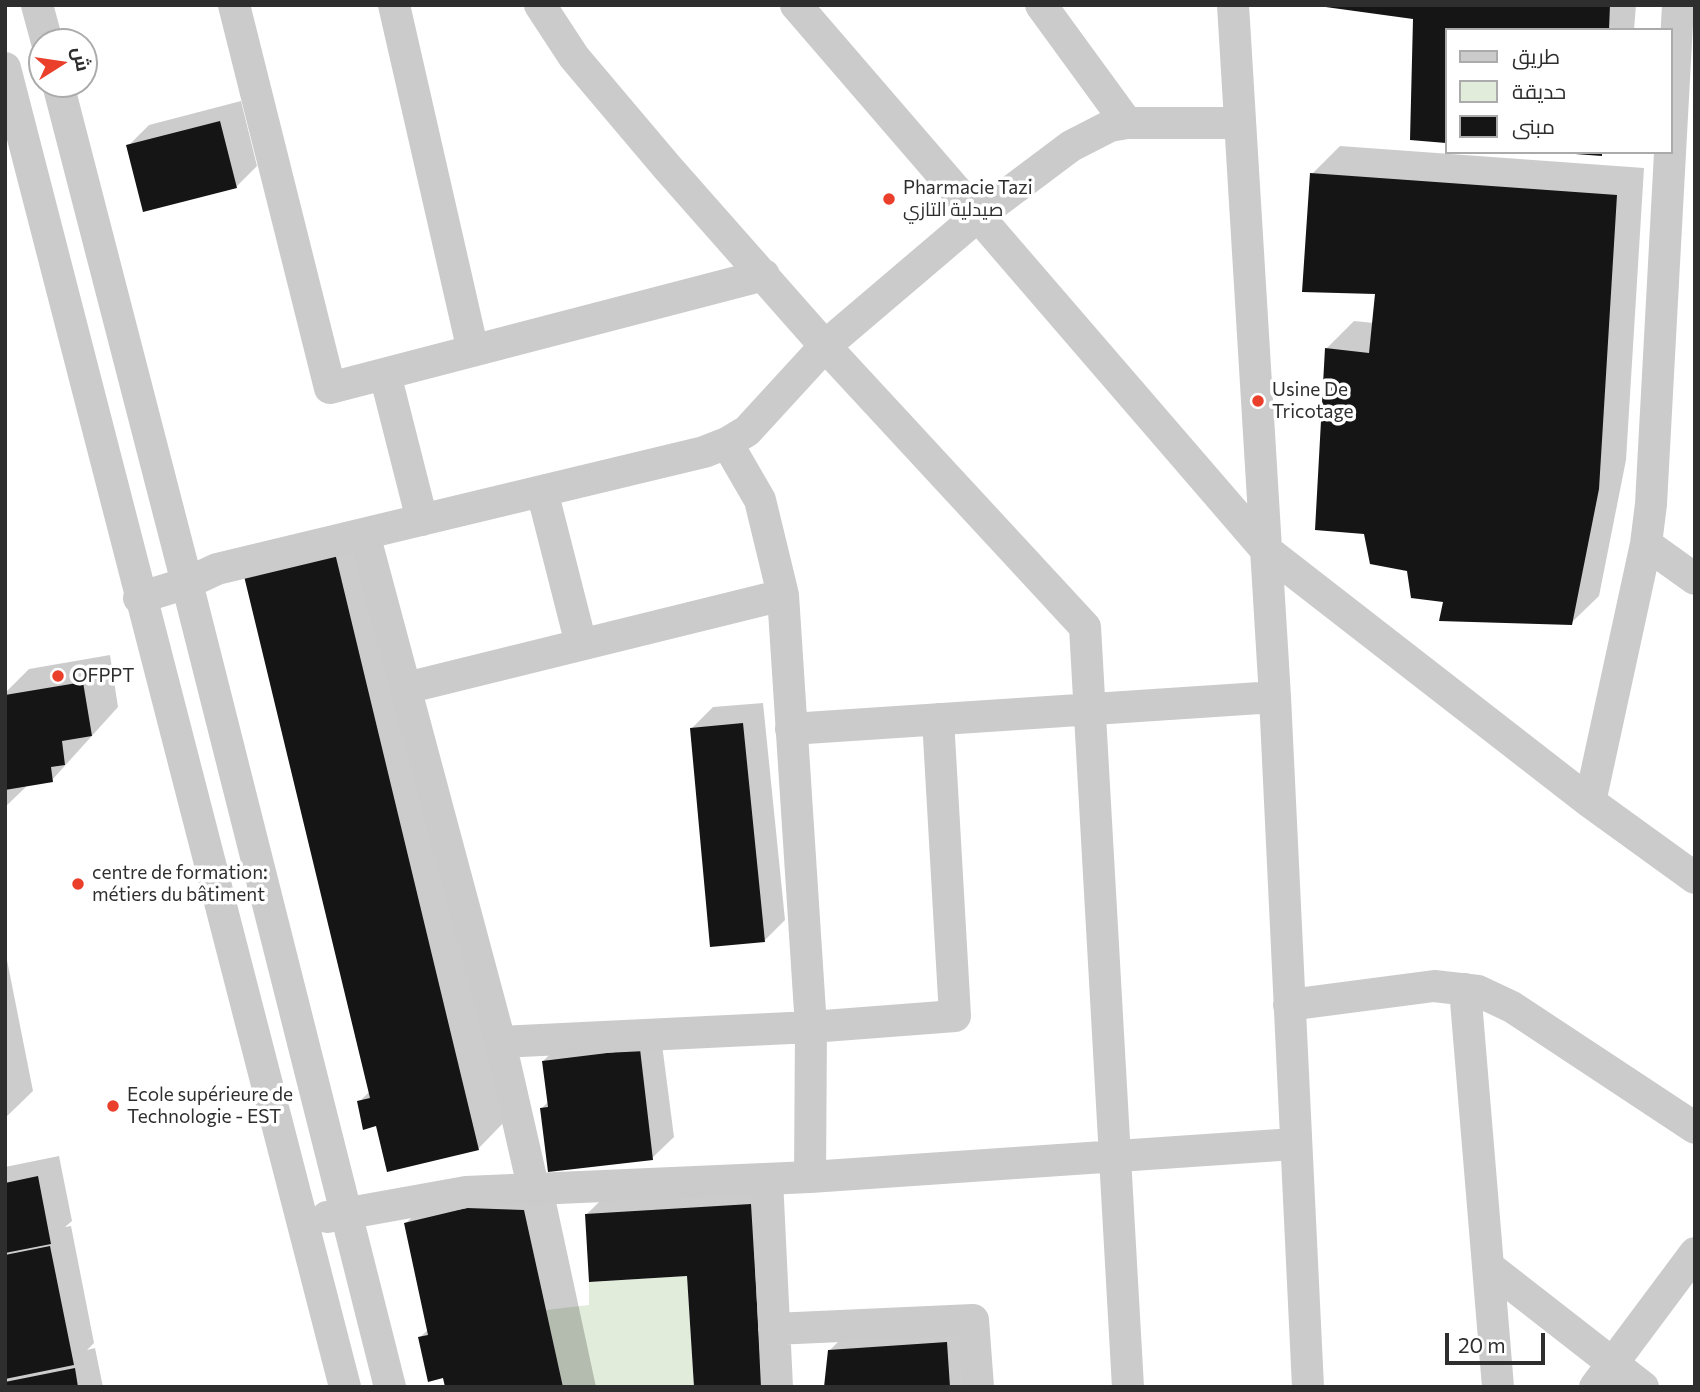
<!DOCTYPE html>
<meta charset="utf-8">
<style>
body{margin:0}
#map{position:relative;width:1700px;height:1392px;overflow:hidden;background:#fff;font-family:Commissioner,Cairo,sans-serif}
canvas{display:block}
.frame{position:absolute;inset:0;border:7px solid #2e2e2e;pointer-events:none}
.legend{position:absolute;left:1445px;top:28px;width:228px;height:126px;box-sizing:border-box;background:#fff;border:2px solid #ababab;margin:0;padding:9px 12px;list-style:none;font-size:21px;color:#2e2e2e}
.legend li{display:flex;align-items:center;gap:14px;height:35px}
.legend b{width:35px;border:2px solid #ababab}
.north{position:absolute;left:28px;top:28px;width:70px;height:70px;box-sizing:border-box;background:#fff;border:2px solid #ababab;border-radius:50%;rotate:78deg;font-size:19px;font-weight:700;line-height:28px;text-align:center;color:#2e2e2e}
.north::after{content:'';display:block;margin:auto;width:24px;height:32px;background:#e93f2b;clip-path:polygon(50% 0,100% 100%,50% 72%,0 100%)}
.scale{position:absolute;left:1445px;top:1333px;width:100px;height:32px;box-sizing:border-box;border:4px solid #2e2e2e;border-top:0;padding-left:9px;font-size:21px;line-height:24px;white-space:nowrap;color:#2e2e2e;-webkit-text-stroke:5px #fff;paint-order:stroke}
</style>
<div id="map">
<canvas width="1700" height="1392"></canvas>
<div class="frame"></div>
<ul class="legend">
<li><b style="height:9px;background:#cbcbcb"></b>طريق</li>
<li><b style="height:19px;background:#e1ecdb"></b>حديقة</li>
<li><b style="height:19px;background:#151515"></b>مبنى</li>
</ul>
<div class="north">ش</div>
<div class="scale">20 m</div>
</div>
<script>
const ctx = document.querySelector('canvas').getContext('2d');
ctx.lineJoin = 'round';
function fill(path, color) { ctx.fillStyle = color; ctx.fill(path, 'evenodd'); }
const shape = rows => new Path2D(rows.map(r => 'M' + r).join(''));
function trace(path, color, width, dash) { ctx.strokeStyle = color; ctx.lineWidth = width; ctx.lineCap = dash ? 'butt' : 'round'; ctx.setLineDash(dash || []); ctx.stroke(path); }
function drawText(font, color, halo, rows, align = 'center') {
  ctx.font = font + ' Commissioner,Cairo,sans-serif'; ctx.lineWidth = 7; ctx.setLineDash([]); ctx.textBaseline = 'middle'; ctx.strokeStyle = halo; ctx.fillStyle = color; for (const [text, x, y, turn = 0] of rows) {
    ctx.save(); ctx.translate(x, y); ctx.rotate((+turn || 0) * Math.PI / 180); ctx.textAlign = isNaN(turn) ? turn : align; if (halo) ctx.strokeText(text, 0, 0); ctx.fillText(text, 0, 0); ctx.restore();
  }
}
fill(shape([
 [687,1276,694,1387,563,1387,546,1310,589,1305,589,1282]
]), '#e1ecdb');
fill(shape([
 [1311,5,1636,5,1634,30,1446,30,1446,142,1412,139,1415,17],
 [241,101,257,166,236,187,128,146,149,125],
 [1340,146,1644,168,1626,460,1599,596,1571,623,1409,569,1327,348,1354,321,1374,323,1377,292,1312,174],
 [362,527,506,1120,479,1148,388,1170,377,1124,359,1102,370,1091,246,576],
 [110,655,118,707,52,780,29,784,5,807,5,693,29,669],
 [763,703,785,920,764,941,692,728,713,707],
 [5,950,33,1091,5,1118],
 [660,1029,674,1137,652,1158,542,1108,549,1101,543,1061,565,1040],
 [59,1156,72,1221,65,1227,71,1226,94,1343,87,1350,95,1348,103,1387,5,1387,5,1167],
 [552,1183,596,1387,447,1387,444,1376,419,1338,429,1329,406,1223,434,1196],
 [771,1184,783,1379,688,1275,587,1214,608,1193],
 [974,1315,980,1387,826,1387,829,1351,857,1323]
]), '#0003');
fill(shape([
 [1311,5,1610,5,1609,30,1446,30,1446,143,1410,140,1413,19],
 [220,121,237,188,143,212,126,145],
 [1576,152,1602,152,1602,156,1575,154],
 [1310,173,1617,195,1599,489,1572,625,1439,621,1443,602,1411,598,1407,571,1370,564,1364,534,1315,530,1325,348,1369,353,1375,294,1302,292],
 [335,553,479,1150,387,1172,376,1126,363,1130,357,1101,370,1098,244,576],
 [83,682,92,736,62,741,65,765,51,767,53,782,5,790,5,695],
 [743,723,765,942,710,947,690,728],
 [640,1049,653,1160,548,1172,540,1108,548,1107,542,1061],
 [38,1176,51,1244,5,1253,5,1183],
 [751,1204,762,1387,694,1387,687,1276,589,1282,585,1214],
 [467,1208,524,1210,563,1387,445,1387,443,1378,428,1382,418,1337,428,1335,404,1223],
 [50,1246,74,1365,5,1379,5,1255],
 [947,1342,950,1387,824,1387,828,1350],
 [75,1368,78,1387,5,1387,5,1382]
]), '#151515');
trace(shape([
 [37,5,47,42],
 [234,5,330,388,764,275],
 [394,5,473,351],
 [540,5,574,57,667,167,825,346,1085,627,1128,1387],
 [796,5,1267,551,1590,802,1695,878],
 [1041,5,1127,123,1239,123],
 [1233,5,1275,697,1308,1387],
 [5,68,345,1387],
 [58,84,187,583,390,1387],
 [385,374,422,520],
 [542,491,581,644],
 [364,534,500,1042,534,1191],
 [1646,544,1695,579],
 [139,598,187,583,217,569,704,452,727,443,747,431,825,346,979,215,1071,146,1110,126,1127,123],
 [406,688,783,595],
 [938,719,955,1016,811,1027,810,1177,1294,1144],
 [791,729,1275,697],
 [1590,802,1646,544,1651,504,1678,5],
 [1465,989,1498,1387],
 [1289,1005,1434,986,1478,991,1512,1007,1695,1128],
 [500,1042,811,1027,783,595,760,500,727,443],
 [767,1179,777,1387],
 [327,1217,466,1192,810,1177],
 [1489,1267,1643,1387],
 [774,1329,973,1320,978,1387],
 [1595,1387,1695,1253]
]), '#cbcbcb', 32);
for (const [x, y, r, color] of [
 [889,199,7,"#e93f2b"],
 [1258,401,7,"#e93f2b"],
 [58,676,7,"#e93f2b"],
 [78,884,7,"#e93f2b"],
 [113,1106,7,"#e93f2b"]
]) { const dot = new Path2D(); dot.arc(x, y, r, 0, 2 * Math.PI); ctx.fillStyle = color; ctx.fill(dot); trace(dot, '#fff', 2.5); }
drawText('19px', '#2e2e2e', '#fff', [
 ["Pharmacie Tazi",903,188],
 ["صيدلية التازي",903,210],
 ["Usine De",1272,390],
 ["Tricotage",1272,412],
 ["OFPPT",72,676],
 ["centre de formation:",92,873],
 ["métiers du bâtiment",92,895],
 ["Ecole supérieure de",127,1095],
 ["Technologie - EST",127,1117]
], 'left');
</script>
